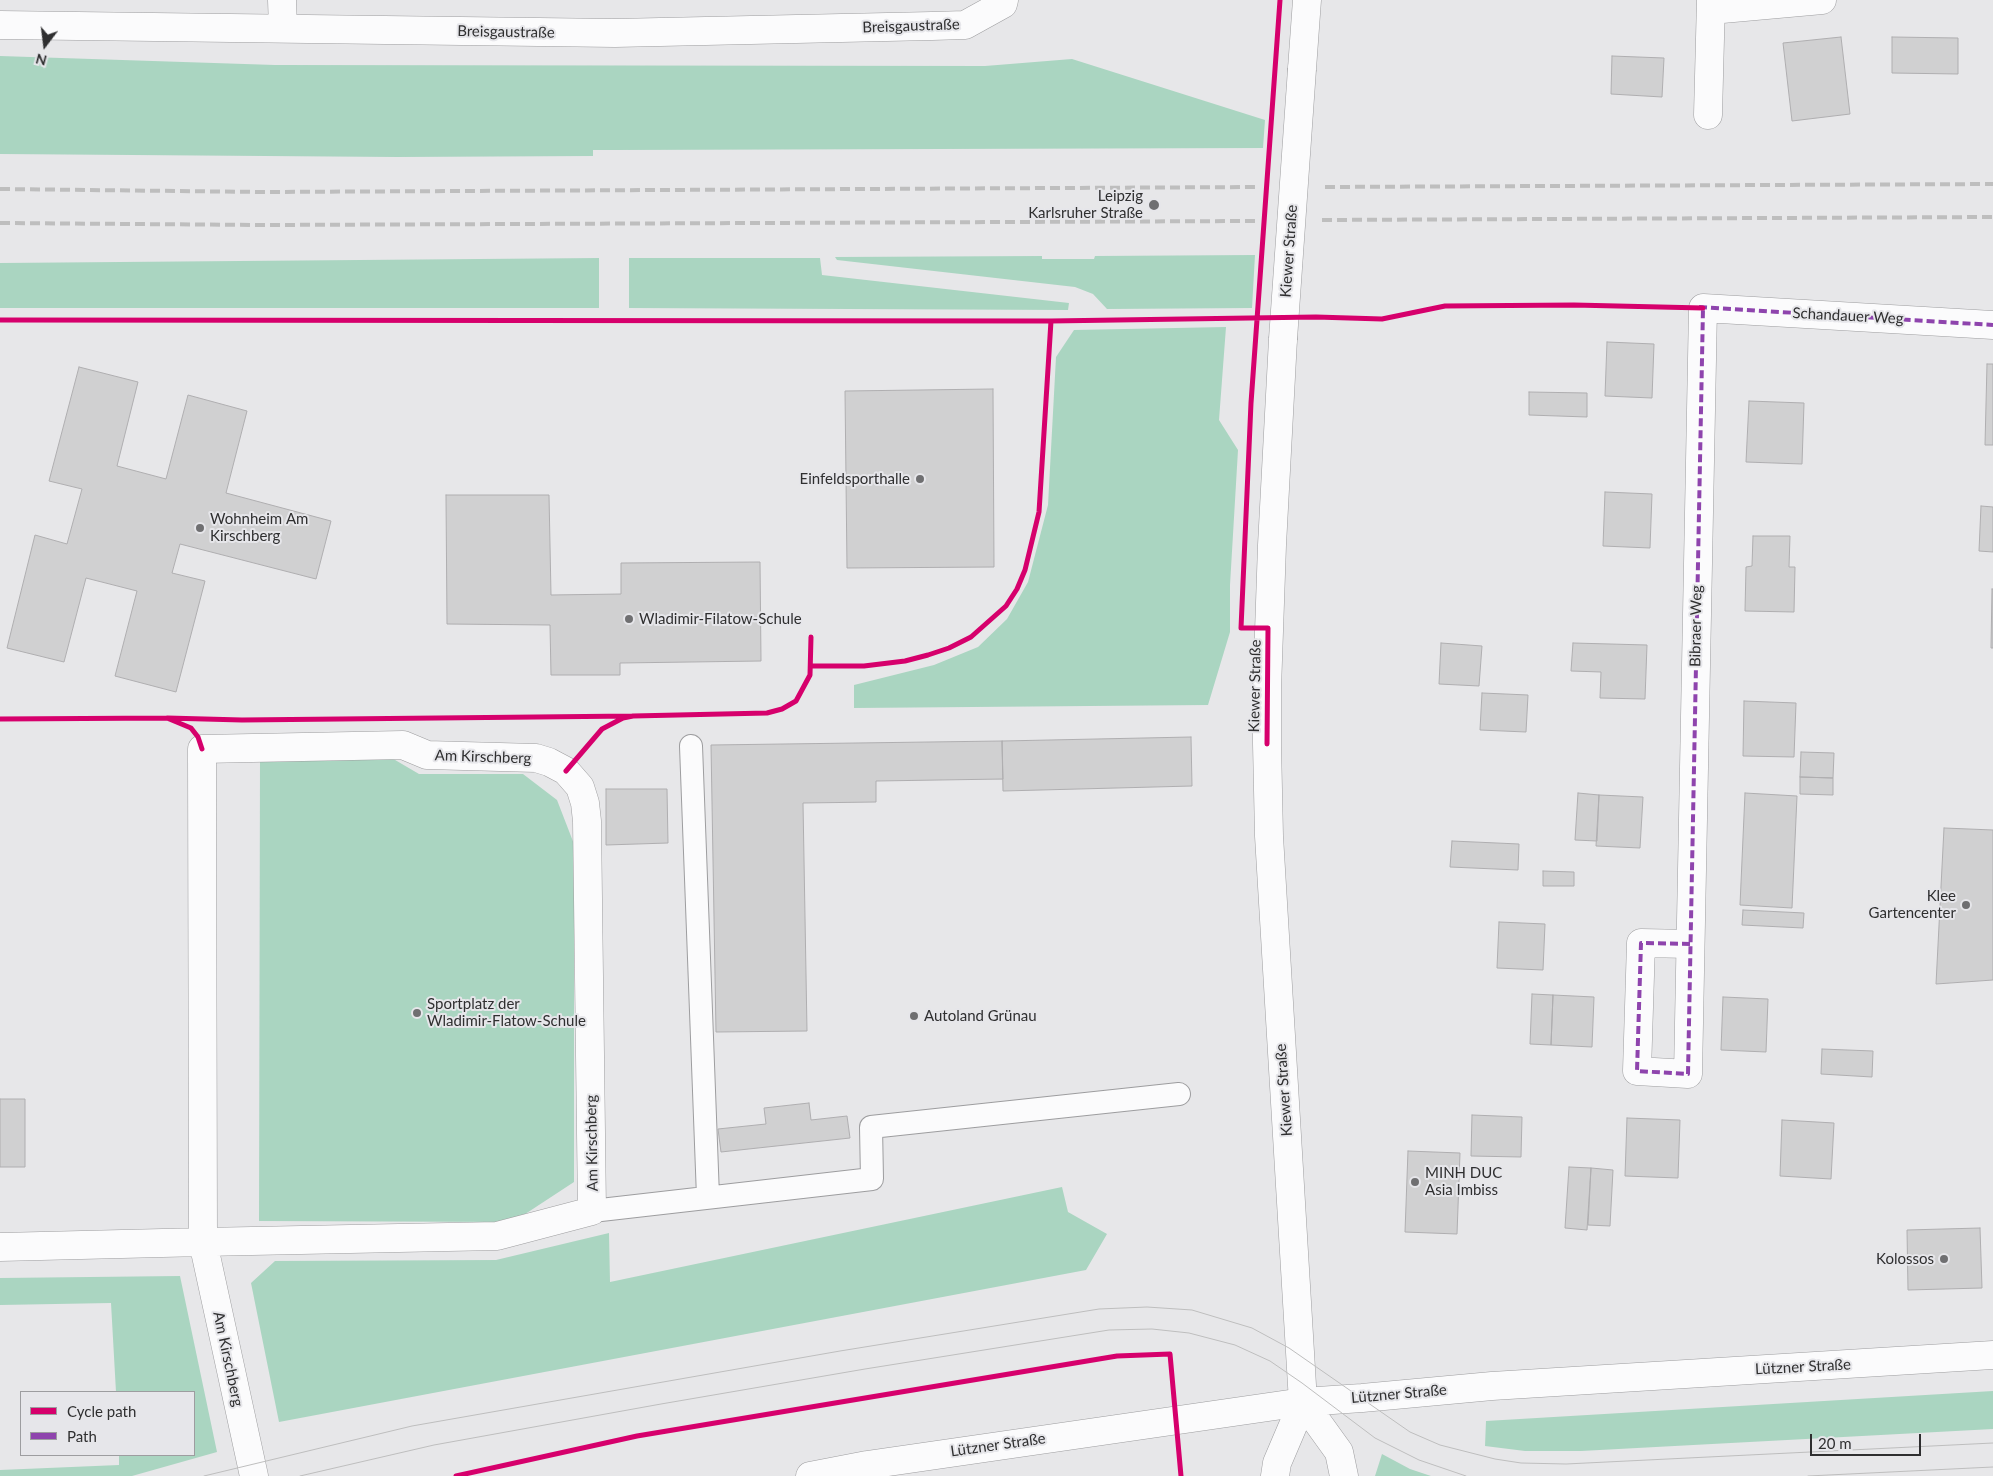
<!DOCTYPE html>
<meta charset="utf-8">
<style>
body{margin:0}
#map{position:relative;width:1993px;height:1476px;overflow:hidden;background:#e7e7e9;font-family:Lato,sans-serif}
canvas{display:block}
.legend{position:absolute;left:20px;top:1391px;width:175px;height:65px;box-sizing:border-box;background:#e6e6ea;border:1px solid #9d9da0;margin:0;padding:6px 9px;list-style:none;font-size:15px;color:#2f2f30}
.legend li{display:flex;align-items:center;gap:10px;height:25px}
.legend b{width:25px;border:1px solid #9d9da0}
.north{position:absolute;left:20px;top:20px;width:50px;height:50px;-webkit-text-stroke:4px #e6e6ea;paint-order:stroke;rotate:195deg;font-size:14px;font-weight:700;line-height:20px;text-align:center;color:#2f2f30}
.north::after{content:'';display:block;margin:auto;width:18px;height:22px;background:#2f2f30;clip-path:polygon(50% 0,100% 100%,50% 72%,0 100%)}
.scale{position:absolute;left:1810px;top:1434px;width:111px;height:22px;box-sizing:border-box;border:2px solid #2f2f30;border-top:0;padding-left:6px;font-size:15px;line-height:18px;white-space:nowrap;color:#2f2f30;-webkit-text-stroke:4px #e6e6ea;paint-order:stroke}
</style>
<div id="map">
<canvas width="1993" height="1476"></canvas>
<ul class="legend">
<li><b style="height:6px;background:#d6006c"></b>Cycle path</li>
<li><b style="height:6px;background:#8e44ad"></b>Path</li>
</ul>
<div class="north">N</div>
<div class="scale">20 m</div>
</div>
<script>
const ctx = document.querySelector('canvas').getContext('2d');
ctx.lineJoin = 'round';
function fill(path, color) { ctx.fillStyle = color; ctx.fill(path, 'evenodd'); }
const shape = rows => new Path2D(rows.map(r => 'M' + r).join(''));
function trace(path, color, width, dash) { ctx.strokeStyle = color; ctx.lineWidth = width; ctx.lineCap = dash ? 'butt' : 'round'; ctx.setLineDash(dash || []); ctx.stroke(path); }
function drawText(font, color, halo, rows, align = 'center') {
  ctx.font = font + ' Lato,sans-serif'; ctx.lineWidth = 4; ctx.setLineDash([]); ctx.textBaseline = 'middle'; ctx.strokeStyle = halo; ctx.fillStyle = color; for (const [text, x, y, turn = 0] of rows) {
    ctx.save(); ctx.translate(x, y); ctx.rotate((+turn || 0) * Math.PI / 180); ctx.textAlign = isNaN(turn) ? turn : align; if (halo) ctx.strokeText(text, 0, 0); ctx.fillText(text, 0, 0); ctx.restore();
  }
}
fill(shape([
 [0,56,275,65,985,66,1072,59,1265,120,1263,148,615,150,593,150,593,156,397,157,0,154],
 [1255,255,1252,308,1107,309,1093,294,1075,287,837,260,835,257,1042,256,1042,259,1094,259,1095,256],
 [599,258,599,308,0,308,0,263],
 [629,258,820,258,822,275,1069,303,1068,310,629,308],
 [1226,327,1219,420,1238,450,1230,585,1230,632,1208,705,854,708,854,685,934,665,978,647,1007,619,1028,582,1048,505,1056,357,1074,330],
 [390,757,419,774,523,774,557,800,574,844,574,1182,513,1222,259,1221,260,758],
 [1062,1187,1068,1212,1107,1234,1086,1270,279,1422,251,1283,275,1261,496,1260,609,1233,610,1282],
 [180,1276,217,1452,132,1476,0,1476,0,1470,119,1465,119,1455,194,1455,194,1392,116,1392,111,1303,0,1305,0,1278],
 [1993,1391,1993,1429,1581,1451,1525,1451,1485,1446,1486,1421],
 [1382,1454,1410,1469,1431,1476,1375,1476]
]), '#aad5c1');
const building = shape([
 [1841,37,1850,114,1792,121,1783,43,1841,37],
 [1892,37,1958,38,1958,74,1892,73,1892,37],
 [1612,56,1664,58,1662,97,1611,94,1612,56],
 [1607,342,1654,344,1652,398,1605,396,1607,342],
 [1987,364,1993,364,1993,445,1985,445,1987,364],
 [79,367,138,382,117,466,166,479,188,395,247,411,226,493,331,521,316,579,180,544,172,573,205,581,176,692,115,676,137,591,86,578,64,662,7,648,35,535,67,544,82,489,49,481,79,367],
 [993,389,994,567,847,568,845,391,993,389],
 [1529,392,1587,393,1587,417,1529,415,1529,392],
 [1749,401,1804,403,1802,464,1746,462,1749,401],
 [1605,492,1652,494,1650,548,1603,546,1605,492],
 [446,495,549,495,551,595,621,594,621,563,760,562,761,661,620,663,620,675,551,675,550,625,447,624,446,495],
 [1981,506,1993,507,1993,552,1979,551,1981,506],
 [1753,536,1790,536,1789,567,1795,567,1794,612,1745,611,1746,567,1752,566,1753,536],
 [1992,589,1993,589,1993,648,1991,648,1992,589],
 [1441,643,1482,646,1479,686,1439,684,1441,643],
 [1573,643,1647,645,1645,699,1600,698,1601,672,1571,671,1573,643],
 [1482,693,1528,695,1526,732,1480,730,1482,693],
 [1744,701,1796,703,1794,757,1743,756,1744,701],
 [1191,737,1192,786,1003,791,1002,741,1191,737],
 [1002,741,1003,779,876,781,876,802,803,803,807,1031,716,1032,711,745,1002,741],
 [1801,752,1834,753,1833,778,1800,777,1801,752],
 [1800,777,1833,778,1833,795,1800,794,1800,777],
 [606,789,667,789,668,843,606,845,606,789],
 [1578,793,1599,795,1597,841,1575,840,1578,793],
 [1745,793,1797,796,1792,908,1740,905,1745,793],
 [1599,795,1643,797,1640,848,1596,846,1599,795],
 [1944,828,1993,830,1993,980,1936,984,1944,828],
 [1452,841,1519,844,1518,870,1450,867,1452,841],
 [1543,871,1574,872,1574,886,1543,886,1543,871],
 [1743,910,1804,913,1803,928,1742,925,1743,910],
 [1499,922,1545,924,1543,970,1497,968,1499,922],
 [1532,994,1553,995,1551,1045,1530,1044,1532,994],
 [1553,995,1594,997,1592,1047,1551,1045,1553,995],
 [1723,997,1768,999,1766,1052,1721,1050,1723,997],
 [1822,1049,1873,1051,1872,1077,1821,1074,1822,1049],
 [0,1099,25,1099,25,1167,0,1167,0,1099],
 [809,1103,811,1120,847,1116,850,1138,721,1152,718,1129,766,1124,764,1108,809,1103],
 [1472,1115,1522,1117,1521,1157,1471,1156,1472,1115],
 [1627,1118,1680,1120,1678,1178,1625,1176,1627,1118],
 [1782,1120,1834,1123,1831,1179,1780,1176,1782,1120],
 [1408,1151,1460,1153,1457,1234,1405,1232,1408,1151],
 [1569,1167,1591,1168,1587,1230,1565,1228,1569,1167],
 [1591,1168,1613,1170,1610,1226,1588,1225,1591,1168],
 [1980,1228,1982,1288,1908,1290,1907,1230,1980,1228]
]);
fill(building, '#d0d0d1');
trace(building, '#afaeb0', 1);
const service = shape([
 [691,746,708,1197],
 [592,1211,872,1179,871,1127,1179,1094]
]);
const minor = shape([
 [282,0,283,28],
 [1711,10,1822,0],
 [1708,115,1711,0],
 [1690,944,1641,943,1637,1071,1688,1074,1703,308,1993,325],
 [0,1247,203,1242,497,1236,592,1211,587,821,585,803,580,787,566,771,549,762,536,758,427,755,403,745,202,749,203,1242,254,1476]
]);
const tertiary = shape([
 [0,25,615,33,932,26,965,25,1003,4,1004,0],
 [1302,69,1307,0],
 [1283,339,1272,545,1267,689,1267,744,1269,836,1303,1402]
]);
const secondary = shape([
 [810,1476,867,1465,1303,1402]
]);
const primary = shape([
 [1303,1402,1362,1398,1492,1386,1993,1355],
 [1303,1402,1339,1452,1344,1476],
 [1275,1476,1277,1463,1303,1402]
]);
trace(service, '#9d9d9f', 24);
trace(minor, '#9d9d9f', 29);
trace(tertiary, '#9d9d9f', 29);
trace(secondary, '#9d9d9f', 29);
trace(primary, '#9d9d9f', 29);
trace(service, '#fbfbfc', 22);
trace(minor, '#fbfbfc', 28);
trace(tertiary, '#fbfbfc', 28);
trace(secondary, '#fbfbfc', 28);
trace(primary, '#fbfbfc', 28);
trace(shape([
 [204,1476,412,1426,840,1351,1099,1309,1147,1307,1192,1310,1252,1328,1289,1348,1410,1432,1440,1445,1495,1459,1521,1463,1566,1464,1993,1443],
 [300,1476,434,1445,661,1404,865,1369,1109,1330,1152,1329,1189,1333,1235,1345,1270,1361,1302,1383,1375,1438,1419,1460,1466,1476],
 [1808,1476,1993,1467]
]), '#bebebe', 1);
trace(shape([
 [1325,187,1993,184],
 [0,189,265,192,1257,187],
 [1322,220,1993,217],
 [0,223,265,225,1255,221]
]), '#bebebe', 4, [10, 5]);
const tertiaryBridge = shape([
 [1283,339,1302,69]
]);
trace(tertiaryBridge, '#9d9d9f', 29, []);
trace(tertiaryBridge, '#fbfbfc', 28);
trace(shape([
 [1699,307,1993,325],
 [1690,944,1641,943,1637,1071,1688,1074,1703,308]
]), '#8e44ad', 4, [8, 4]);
trace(shape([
 [0,320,1051,321,1316,317,1382,319,1445,306,1574,305,1703,308],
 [811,666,864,666,905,661,928,655,949,648,971,637,1006,606,1017,589,1025,570,1039,512,1051,321],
 [167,718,242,720,633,716],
 [0,719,167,718,191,728,198,737,202,749],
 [1267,744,1268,628,1241,628,1251,403,1280,0],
 [566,771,602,729,623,718,633,716,767,713,782,709,796,701,810,675,811,637],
 [456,1476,637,1436,1117,1356,1170,1354,1181,1476]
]), '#d6006c', 5);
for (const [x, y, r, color] of [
 [1154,205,6,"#6f6f71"],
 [920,479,5,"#6f6f71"],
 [200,528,5,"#6f6f71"],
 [629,619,5,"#6f6f71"],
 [1966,905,5,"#6f6f71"],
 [417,1013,5,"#6f6f71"],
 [914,1016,5,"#6f6f71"],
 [1415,1182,5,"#6f6f71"],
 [1944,1259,5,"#6f6f71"]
]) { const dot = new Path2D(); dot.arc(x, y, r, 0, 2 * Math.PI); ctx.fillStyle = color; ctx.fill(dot); trace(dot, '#e6e6ea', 2); }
drawText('15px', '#2f2f30', '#e6e6ea', [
 ["Breisgaustraße",911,26,-2],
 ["Breisgaustraße",506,32,1],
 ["Kiewer Straße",1289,251,-86],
 ["Schandauer Weg",1848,316,3],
 ["Bibraer Weg",1696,626,-89],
 ["Kiewer Straße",1255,686,-89],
 ["Am Kirschberg",483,757,2],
 ["Kiewer Straße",1284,1090,-94],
 ["Am Kirschberg",592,1143,-91],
 ["Am Kirschberg",228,1359,78],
 ["Lützner Straße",1803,1367,-3],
 ["Lützner Straße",1399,1394,-5],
 ["Lützner Straße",998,1445,-8]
]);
drawText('15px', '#2f2f30', '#e6e6ea', [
 ["Leipzig",1143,196,"right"],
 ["Karlsruher Straße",1143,213,"right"],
 ["Einfeldsporthalle",910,479,"right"],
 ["Wohnheim Am",210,519],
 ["Kirschberg",210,536],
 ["Wladimir-Filatow-Schule",639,619],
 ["Klee",1956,896,"right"],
 ["Gartencenter",1956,913,"right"],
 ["Sportplatz der",427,1004],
 ["Wladimir-Flatow-Schule",427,1021],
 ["Autoland Grünau",924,1016],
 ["MINH DUC",1425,1173],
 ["Asia Imbiss",1425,1190],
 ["Kolossos",1934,1259,"right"]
], 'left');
</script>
